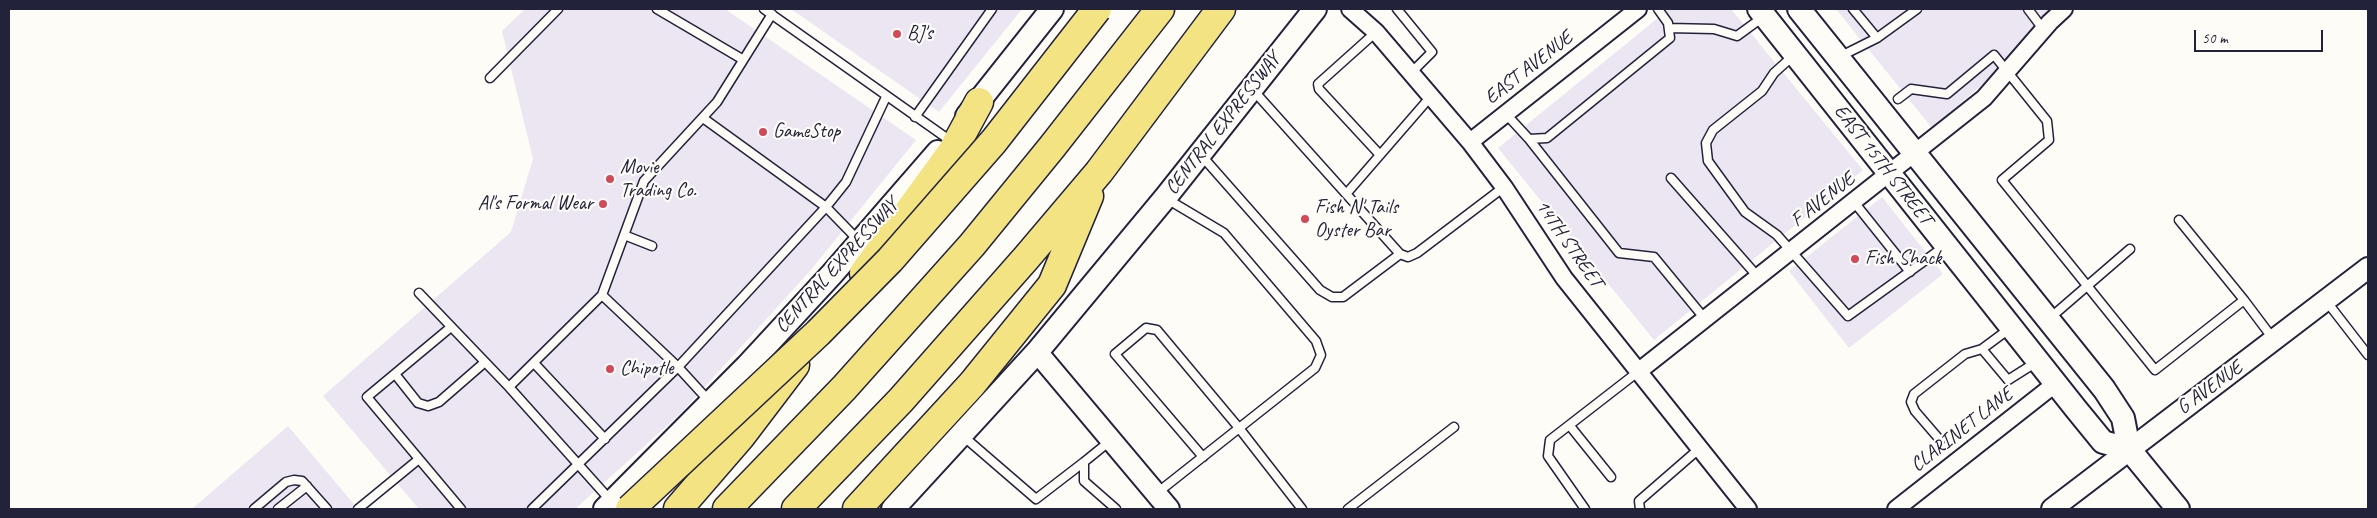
<!DOCTYPE html>
<style>
body{margin:0}
#map{position:relative;width:2377px;height:518px;overflow:hidden;background:#fdfcf7;font-family:Caveat,sans-serif}
canvas{display:block}
.frame{position:absolute;inset:0;border:10px solid #22223b;pointer-events:none}
.scale{position:absolute;left:2194px;top:30px;width:129px;height:22px;box-sizing:border-box;border:2px solid #22223b;border-top:0;padding-left:6px;font-size:15px;line-height:18px;white-space:nowrap;color:#22223b;-webkit-text-stroke:4px #fdfcf7;paint-order:stroke}
</style>
<div id="map">
<canvas width="2377" height="518"></canvas>
<div class="frame"></div>
<div class="scale">50 m</div>
</div>
<script>
const ctx = document.querySelector('canvas').getContext('2d');
ctx.lineJoin = 'round';
function fill(path, color) { ctx.fillStyle = color; ctx.fill(path, 'evenodd'); }
const shape = rows => new Path2D(rows.map(r => 'M' + r).join(''));
function trace(path, color, width, dash) { ctx.strokeStyle = color; ctx.lineWidth = width; ctx.lineCap = dash ? 'butt' : 'round'; ctx.setLineDash(dash || []); ctx.stroke(path); }
function drawText(font, color, halo, rows, align = 'center') {
  ctx.font = font + ' Caveat,sans-serif'; ctx.lineWidth = 4.5; ctx.setLineDash([]); ctx.textBaseline = 'middle'; ctx.strokeStyle = halo; ctx.fillStyle = color; for (const [text, x, y, turn = 0] of rows) {
    ctx.save(); ctx.translate(x, y); ctx.rotate((+turn || 0) * Math.PI / 180); ctx.textAlign = isNaN(turn) ? turn : align; if (halo) ctx.strokeText(text, 0, 0); ctx.fillText(text, 0, 0); ctx.restore();
  }
}
fill(shape([
 [525,9,725,9,916,140,810,271,681,413,575,509,419,509,323,396,511,232,533,159,502,31],
 [791,9,1022,9,939,112],
 [1669,9,1731,9,1863,170,1654,340,1498,148],
 [1836,9,2048,9,2050,11,1993,75,1932,128],
 [1882,197,1943,274,1849,348,1789,271],
 [288,426,358,509,192,509]
]), '#ebe6f1');
const service = shape([
 [657,9,742,59],
 [764,9,948,139],
 [1397,9,1432,52,1412,72],
 [1853,9,1877,38],
 [2028,9,2043,29],
 [1669,28,1714,29,1737,36,1763,17],
 [1376,32,1318,84,1319,89,1380,155],
 [1794,55,1774,73,1762,91,1713,130,1706,143,1708,161,1745,212,1777,235,1848,316,1945,246],
 [1839,57,1877,38,1917,9],
 [490,78,558,9],
 [1253,90,1400,254,1408,257,1417,253,1504,187],
 [1898,99,1911,89,1947,94,1994,55,2047,121,2049,140,2002,180,2155,370,2244,300,2179,220],
 [1506,114,1529,139,1547,138,1670,38,1668,23,1658,9],
 [915,117,992,9],
 [703,118,826,207,858,240],
 [1529,139,1619,253,1654,257,1705,319],
 [1201,155,1320,290,1332,297,1343,297,1400,254],
 [1671,178,1759,278],
 [1347,193,1432,95],
 [1854,202,1910,272],
 [624,235,652,246],
 [419,293,509,387,611,501],
 [602,295,678,367,709,401],
 [2244,300,2274,340],
 [2327,302,2368,355],
 [2050,318,2130,249],
 [451,327,367,397,461,509],
 [1982,349,2008,380,2035,363],
 [534,363,605,439],
 [395,374,418,403,428,406,439,402,485,362],
 [509,387,602,295,644,181,717,102,772,14],
 [1570,426,1611,477],
 [963,436,1036,499,1084,462],
 [1940,440,1915,411,1911,402,1914,394,1965,354,1982,349,2009,329],
 [1110,441,1084,462,1084,481,1116,509],
 [1203,457,1115,354,1146,328,1157,330,1239,428,1302,509],
 [1157,493,1315,368,1321,355,1316,341,1224,233,1167,199],
 [254,509,286,482,294,480,302,481,327,509],
 [278,509,307,486],
 [358,509,419,459],
 [532,509,678,367,826,207,846,182,886,97],
 [1348,509,1454,427],
 [1585,509,1548,456,1550,440,1639,371],
 [1640,509,1639,501,1700,448]
]);
const minor = shape([
 [1350,9,1376,32,1470,142,1504,187,1564,278,1748,509],
 [1470,142,1638,9],
 [1639,371,1984,98,2050,22,2064,9],
 [1896,509,2055,384]
]);
const tertiary = shape([
 [1037,352,1169,509],
 [2052,509,2368,268]
]);
const secondary = shape([
 [1759,9,2076,409,2103,442,2129,449],
 [1799,9,2104,389,2123,418,2129,449,2178,509],
 [967,116,1052,9],
 [605,509,747,366,832,274,938,152],
 [893,509,1037,352,1165,198,1315,9]
]);
const motorway = shape([
 [864,273,952,152,979,102],
 [678,509,741,436,795,365],
 [727,509,844,388,972,245,1052,147,1160,9],
 [796,509,901,400,1027,257,1099,172,1221,9],
 [857,509,972,384,1052,285,1089,196]
]);
trace(service, '#22223b', 11);
trace(minor, '#22223b', 20);
trace(tertiary, '#22223b', 24);
trace(secondary, '#22223b', 26);
trace(motorway, '#22223b', 31);
trace(service, '#fdfcf7', 8);
trace(minor, '#fdfcf7', 16);
trace(tertiary, '#fdfcf7', 20);
trace(secondary, '#fdfcf7', 22);
trace(motorway, '#f4e382', 28);
const motorwayBridge = shape([
 [630,509,818,333,890,260,994,141,1097,9]
]);
trace(motorwayBridge, '#22223b', 31, []);
trace(motorwayBridge, '#f4e382', 28);
for (const [x, y, r, color] of [
 [897,34,5,"#d1495b"],
 [763,132,5,"#d1495b"],
 [610,179,5,"#d1495b"],
 [603,204,5,"#d1495b"],
 [1305,219,5,"#d1495b"],
 [1855,259,5,"#d1495b"],
 [610,369,5,"#d1495b"]
]) { const dot = new Path2D(); dot.arc(x, y, r, 0, 2 * Math.PI); ctx.fillStyle = color; ctx.fill(dot); trace(dot, '#fdfcf7', 2); }
drawText('20px', '#22223b', '#fdfcf7', [
 ["BJ's",907,34],
 ["GameStop",773,132],
 ["Movie",620,168],
 ["Trading Co.",620,191],
 ["Al's Formal Wear",593,204,"right"],
 ["Fish N' Tails",1315,208],
 ["Oyster Bar",1315,231],
 ["Fish Shack",1865,259],
 ["Chipotle",620,369]
], 'left');
drawText('20px', '#22223b', '#fdfcf7', [
 ["EAST AVENUE",1529,68,-38],
 ["CENTRAL EXPRESSWAY",1223,124,-52],
 ["EAST 15TH STREET",1883,165,52],
 ["F AVENUE",1823,200,-38],
 ["14TH STREET",1569,244,55],
 ["CENTRAL EXPRESSWAY",837,266,-48],
 ["G AVENUE",2210,388,-36],
 ["CLARINET LANE",1962,430,-38]
]);
</script>
